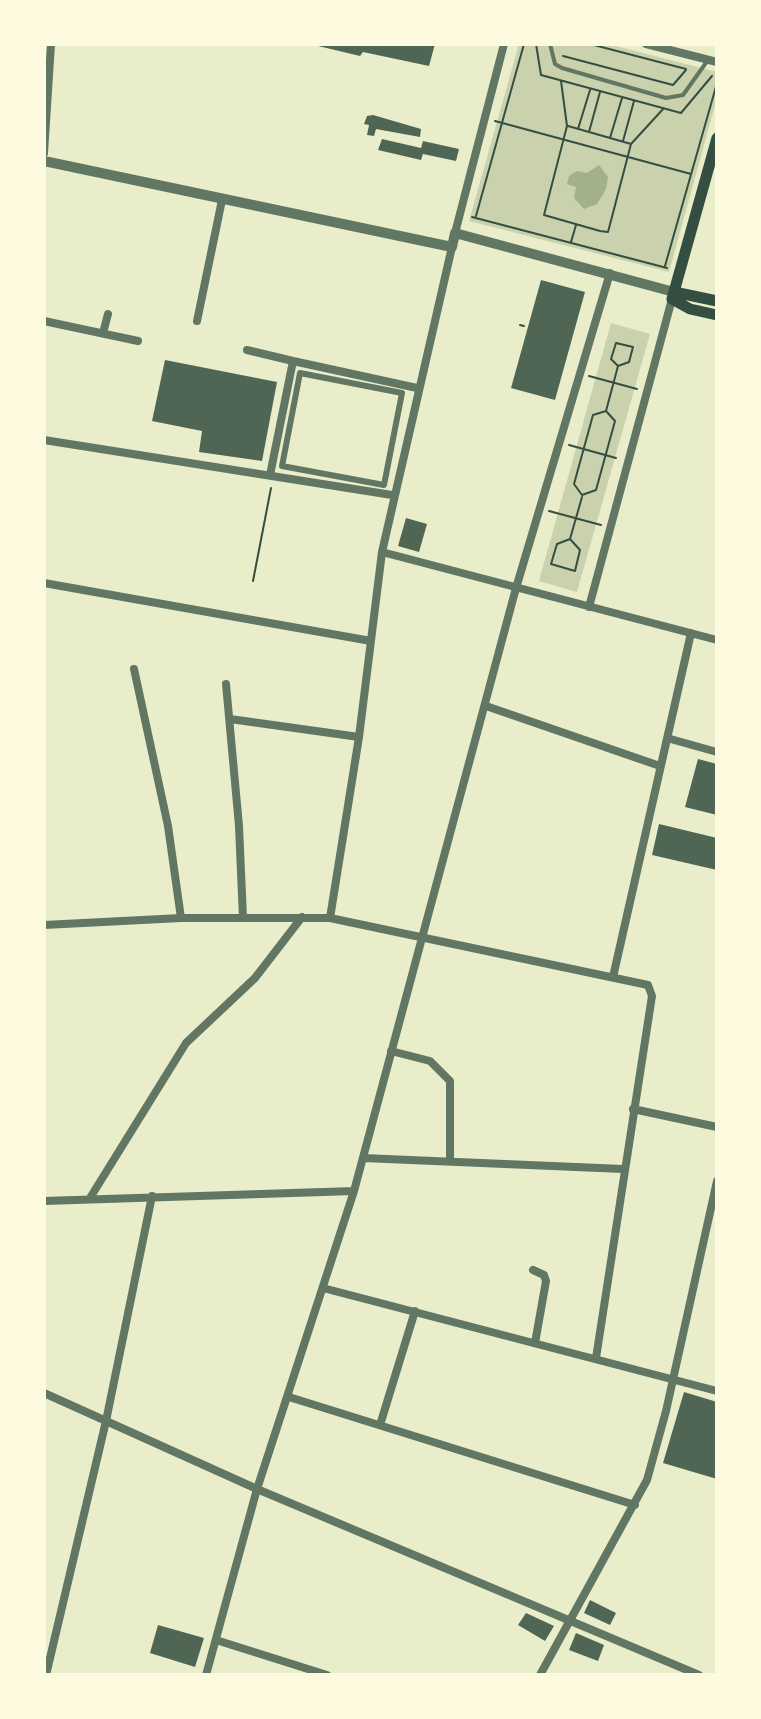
<!DOCTYPE html>
<style>
body{margin:0}
#map{position:relative;width:761px;height:1719px;overflow:hidden;background:#e9edc9;font-family:Montserrat,sans-serif}
canvas{display:block}
.frame{position:absolute;inset:0;border:46px solid #fefae0;pointer-events:none}
</style>
<div id="map">
<canvas width="761" height="1719"></canvas>
<div class="frame"></div>
</div>
<script>
const ctx = document.querySelector('canvas').getContext('2d');
ctx.lineJoin = 'round';
function fill(path, color) { ctx.fillStyle = color; ctx.fill(path, 'evenodd'); }
const shape = rows => new Path2D(rows.map(r => 'M' + r).join(''));
function trace(path, color, width, dash) { ctx.strokeStyle = color; ctx.lineWidth = width; ctx.lineCap = dash ? 'butt' : 'round'; ctx.setLineDash(dash || []); ctx.stroke(path); }
fill(shape([
 [519,44,608,44,717,72,717,98,669,272,469,221],
 [611,323,650,334,577,592,539,581]
]), '#cad2ad');
fill(shape([
 [599,165,608,177,606,189,597,204,584,209,574,198,576,187,567,184,569,176,577,171,587,173]
]), '#a3b18a');
fill(shape([
 [310,44,435,44,429,66,363,52,360,56],
 [373,115,421,129,420,137,376,129,374,136,367,135,369,125,364,124,367,116],
 [382,139,421,148,423,141,459,149,456,161,423,154,421,160,378,150],
 [541,280,585,292,555,400,511,388],
 [165,360,277,382,262,461,199,452,202,431,152,421],
 [406,518,427,524,419,552,398,546],
 [698,759,717,764,717,815,685,807],
 [659,824,717,838,717,870,652,855],
 [684,1392,717,1402,717,1479,663,1463],
 [590,1600,616,1613,610,1625,584,1613],
 [526,1613,554,1626,545,1641,518,1625],
 [158,1625,204,1638,195,1667,150,1653],
 [576,1633,604,1645,598,1661,569,1650]
]), '#4f6655');
trace(shape([
 [536,44,541,75,681,113,712,76],
 [590,44,686,69],
 [563,56,673,85,686,70],
 [561,81,567,126,544,215,600,231,608,232,631,144,664,108],
 [495,121,691,174],
 [568,126,631,144],
 [578,129,590,90],
 [589,132,600,92],
 [610,138,622,98],
 [623,141,634,101],
 [476,216,524,44],
 [472,217,667,268],
 [571,242,576,225],
 [665,266,717,83],
 [520,325,524,326],
 [589,376,637,389],
 [606,411,593,415,574,484,582,495,596,490,615,421,606,411,618,366,611,359,616,343,633,347,629,362,618,366],
 [569,445,616,458],
 [549,511,601,525],
 [570,539,557,544,551,564,575,571,580,550,570,539,582,497],
 [253,581,271,488]
]), '#344e41', 2);
trace(shape([
 [550,44,555,64,562,68,666,98,683,95,708,60]
]), '#617663', 4);
trace(shape([
 [300,373,402,393,384,485,282,466,300,373]
]), '#617663', 6);
trace(shape([
 [646,44,717,62],
 [44,153,51,44],
 [455,233,504,44],
 [44,321,138,341],
 [197,321,222,200],
 [103,333,108,314],
 [247,350,293,361],
 [44,440,392,495],
 [270,475,293,361,417,388],
 [382,552,717,640],
 [44,583,371,641],
 [589,607,672,299],
 [134,669,168,826,181,918],
 [226,684,239,826,243,918],
 [486,706,660,766],
 [230,719,359,737],
 [667,738,717,752],
 [330,918,359,737,382,552,452,247],
 [44,925,181,918,330,918,648,985,652,996,596,1358],
 [613,977,691,633],
 [391,1051,430,1061,450,1081,450,1160],
 [633,1109,717,1127],
 [363,1158,623,1169],
 [90,1198,186,1043,255,978,302,917],
 [44,1201,354,1191],
 [533,1270,544,1275,546,1281,535,1343],
 [323,1288,717,1391],
 [44,1393,257,1489,699,1675],
 [289,1397,635,1505],
 [380,1425,415,1311],
 [216,1640,327,1675],
 [46,1675,106,1421,152,1196],
 [206,1675,257,1489,354,1191,516,588,610,273],
 [540,1675,647,1480,666,1411,717,1181]
]), '#617663', 8);
trace(shape([
 [44,161,452,247,455,233,674,292]
]), '#617663', 10);
trace(shape([
 [717,138,672,299,690,309,717,315],
 [674,292,717,301]
]), '#344e41', 11);
</script>
